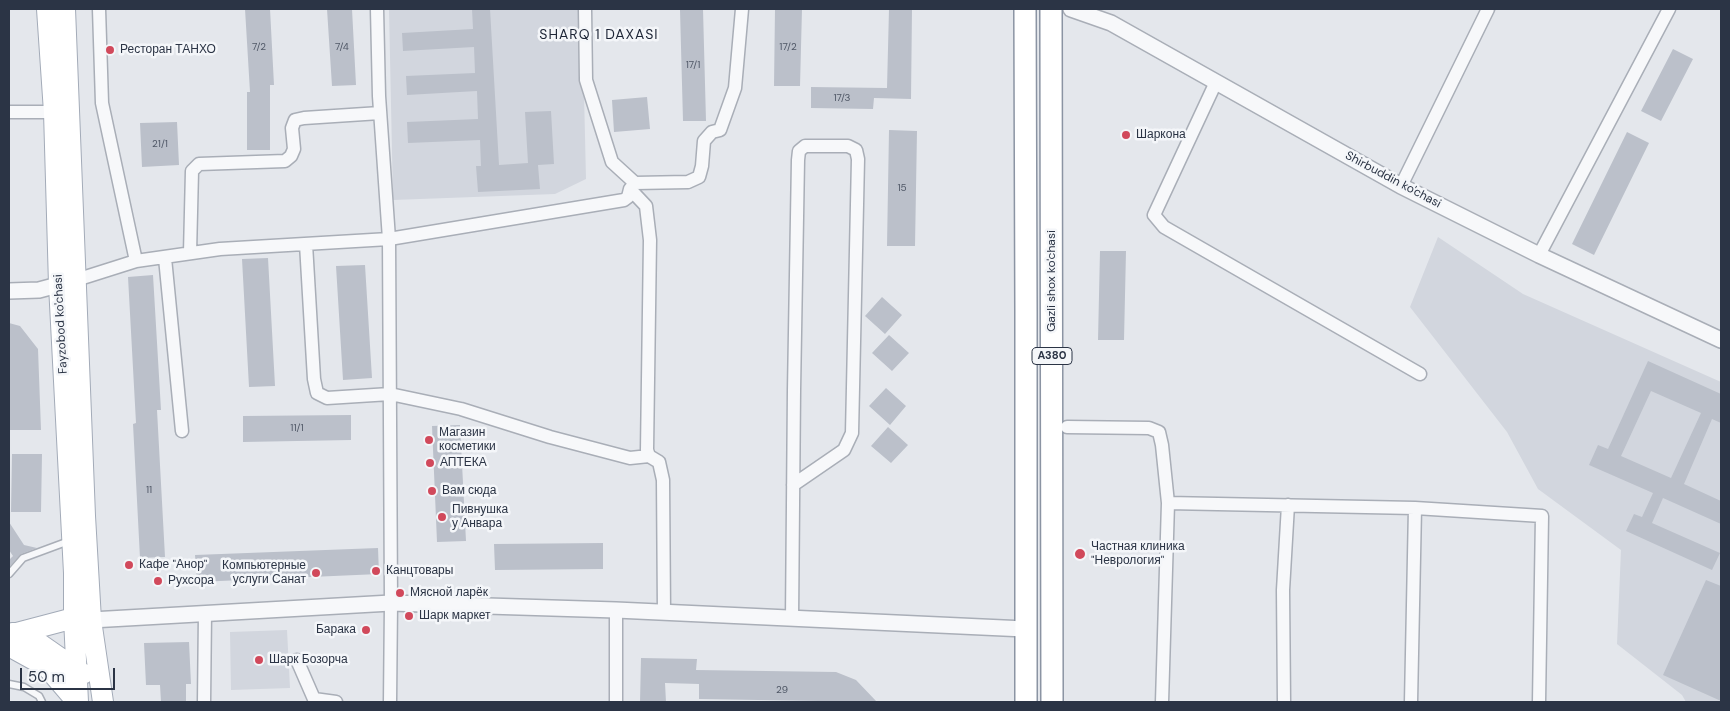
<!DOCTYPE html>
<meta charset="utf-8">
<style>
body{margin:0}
#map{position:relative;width:1730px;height:711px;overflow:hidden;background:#e4e7ec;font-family:"DM Sans",sans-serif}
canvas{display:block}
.frame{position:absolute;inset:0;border:10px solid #2b3445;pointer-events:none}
.scale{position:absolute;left:20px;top:668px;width:95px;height:22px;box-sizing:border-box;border:2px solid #2b3445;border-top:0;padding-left:6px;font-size:15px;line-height:18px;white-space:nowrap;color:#2b3445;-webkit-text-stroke:4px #f4f6f9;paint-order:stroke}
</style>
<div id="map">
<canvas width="1730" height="711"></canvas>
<div class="frame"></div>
<div class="scale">50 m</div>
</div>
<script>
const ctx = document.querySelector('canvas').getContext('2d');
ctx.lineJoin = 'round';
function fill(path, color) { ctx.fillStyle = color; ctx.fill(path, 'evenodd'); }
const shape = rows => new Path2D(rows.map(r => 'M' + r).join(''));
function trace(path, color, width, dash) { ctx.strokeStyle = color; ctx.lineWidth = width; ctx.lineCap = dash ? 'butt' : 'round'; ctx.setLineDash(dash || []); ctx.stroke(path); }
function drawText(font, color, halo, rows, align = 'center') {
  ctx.font = font + ' "DM Sans",sans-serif'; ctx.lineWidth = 5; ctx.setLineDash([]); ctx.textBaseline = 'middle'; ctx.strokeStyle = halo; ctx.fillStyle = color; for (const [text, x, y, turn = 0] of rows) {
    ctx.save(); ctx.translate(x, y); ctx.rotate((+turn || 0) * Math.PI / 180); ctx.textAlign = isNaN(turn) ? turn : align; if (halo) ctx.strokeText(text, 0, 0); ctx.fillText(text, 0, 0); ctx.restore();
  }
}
fill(shape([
 [389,9,582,9,586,179,555,194,393,200],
 [1438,237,1523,294,1721,382,1721,702,1686,702,1682,695,1617,644,1621,550,1538,489,1507,432,1410,307],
 [287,630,290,688,231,690,230,632]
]), '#d2d6de');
fill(shape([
 [245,9,270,9,274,85,270,85,270,150,247,150,247,92,250,92],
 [327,9,352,9,356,85,332,86],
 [472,9,490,9,499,165,528,163,525,112,551,111,554,164,538,165,540,189,478,192,476,166,481,166,480,140,408,143,407,122,478,119,477,91,407,95,406,76,475,73,474,47,403,51,402,33,473,29],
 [703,9,706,121,683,121,680,10],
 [775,9,802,9,800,86,774,86],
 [889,9,912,9,911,99,874,98,873,109,811,108,811,87,887,88],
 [1673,49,1693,59,1661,121,1641,111],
 [647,97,650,129,614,132,612,100],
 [177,122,179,165,142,167,140,123],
 [889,130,917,131,915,246,887,246],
 [1627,132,1649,143,1594,255,1572,244],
 [1100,251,1126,251,1124,340,1098,340],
 [268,258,275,386,249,387,242,259],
 [365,265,372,378,343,380,336,266],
 [153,275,161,410,157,410,165,557,140,558,133,424,136,423,128,277],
 [882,297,902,315,885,334,865,316],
 [9,323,20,326,38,349,41,430,9,430],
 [889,335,909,353,892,371,872,353],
 [1648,361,1721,394,1721,423,1712,419,1684,484,1721,501,1721,524,1663,498,1652,523,1720,553,1712,570,1626,531,1634,514,1642,517,1653,493,1589,465,1598,445,1608,449],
 [1651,391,1701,413,1671,478,1621,456],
 [886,388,906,406,890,425,869,406],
 [351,415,351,440,243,442,243,416],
 [460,425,466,541,437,542,432,426],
 [888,427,908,445,891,463,871,446],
 [12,454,42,454,41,512,11,512],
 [9,522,24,545,37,548,21,554,9,567,9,560,13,556,9,550],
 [603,543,603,569,495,570,494,544],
 [378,548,379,574,197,582,195,555],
 [1706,580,1721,586,1721,701,1663,675],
 [189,642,191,684,186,684,186,702,161,702,160,685,146,685,144,643],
 [641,658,697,659,696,670,836,672,856,680,877,702,699,699,699,684,665,683,666,702,640,702]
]), '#bbc0ca');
const service = shape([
 [9,574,23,558,69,541],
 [9,684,24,687,39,696,42,702]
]);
const minor = shape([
 [99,9,102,103,136,261],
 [377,9,379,96,389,239,391,603,390,702],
 [585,9,586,80,612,162,635,183],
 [1216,82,1154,215,1164,227,1420,374],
 [9,112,54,112],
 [1401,186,1488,9],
 [630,189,646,206,650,240,647,450,649,456,659,462,663,480,664,613],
 [306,244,314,379,317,393,327,398,390,394,461,409,550,437,630,458,649,456],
 [190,253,192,171,199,164,285,161,291,156,294,149,292,128,295,120,304,118,380,113],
 [1539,255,1669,9],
 [165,258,182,431],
 [76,280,136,261,220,249,389,239,624,200,628,197,630,189,635,183,688,182,699,177,702,166,704,141,712,132,720,130,735,88,742,9],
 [1067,427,1149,428,1159,432,1162,445,1168,503,1162,702],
 [1168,503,1415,508,1542,516,1539,702],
 [792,619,794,390,798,160,799,151,805,146,848,146,856,150,858,159,852,433,844,450,793,485],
 [297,660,314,699,336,702],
 [204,702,205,613],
 [616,702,616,610],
 [1284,702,1283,590,1288,505],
 [1411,702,1415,508]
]);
const tertiary = shape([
 [1071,9,1111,23,1401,186,1539,255,1721,340],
 [9,291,39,290,69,282],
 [91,620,391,603,616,610,1025,629]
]);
const primary = shape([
 [47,9,54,112,59,285,74,573,74,618,78,702],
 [65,9,85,516,91,620,103,702],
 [12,633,17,633,74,618,86,619],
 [17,633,40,644,83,674],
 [9,646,47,667,77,702]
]);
const trunk = shape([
 [1025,9,1026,312,1026,702],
 [1051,9,1052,702]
]);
trace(service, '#a9aeb7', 9);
trace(minor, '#a9aeb7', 15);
trace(tertiary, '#a9aeb7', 18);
trace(primary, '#a3abb8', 22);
trace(trunk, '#8b94a3', 24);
trace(service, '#f7f8fa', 6);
trace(minor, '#f7f8fa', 12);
trace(tertiary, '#f7f8fa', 15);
trace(primary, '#fff', 20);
trace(trunk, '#fff', 21);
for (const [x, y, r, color] of [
 [110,50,5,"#d1495b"],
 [1126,135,5,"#d1495b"],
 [429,440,5,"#d1495b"],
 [430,463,5,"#d1495b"],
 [432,491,5,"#d1495b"],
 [442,517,5,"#d1495b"],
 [1080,554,6,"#d1495b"],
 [129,565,5,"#d1495b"],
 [376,571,5,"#d1495b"],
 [316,573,5,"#d1495b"],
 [158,581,5,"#d1495b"],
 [400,593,5,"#d1495b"],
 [409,616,5,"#d1495b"],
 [366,630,5,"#d1495b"],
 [259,660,5,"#d1495b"]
]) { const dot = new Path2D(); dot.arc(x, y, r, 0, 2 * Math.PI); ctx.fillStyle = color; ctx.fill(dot); trace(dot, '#f4f6f9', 2); }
drawText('10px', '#4f5766', null, [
 ["7/2",259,47],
 ["7/4",342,47],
 ["17/2",788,47],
 ["17/1",693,65],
 ["17/3",842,98],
 ["21/1",160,144],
 ["15",902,188],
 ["11/1",297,428],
 ["11",149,490],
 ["29",782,690]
]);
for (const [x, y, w] of [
 [1052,356,40]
]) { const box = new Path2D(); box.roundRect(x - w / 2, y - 8.5, w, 17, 4); ctx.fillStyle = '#f4f6f9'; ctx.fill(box); trace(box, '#2b3445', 1); }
drawText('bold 11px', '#2b3445', null, [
 ["A380",1052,356]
]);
drawText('12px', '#2b3445', '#f4f6f9', [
 ["Ресторан ТАНХО",120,50],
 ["Шаркона",1136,135],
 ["Магазин",439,433],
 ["косметики",439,447],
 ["АПТЕКА",440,463],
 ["Вам сюда",442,491],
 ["Пивнушка",452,510],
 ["у Анвара",452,524],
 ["Частная клиника",1091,547],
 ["\"Неврология\"",1091,561],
 ["Кафе \"Анор\"",139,565],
 ["Компьютерные",306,566,"right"],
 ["услуги Санат",306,580,"right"],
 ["Канцтовары",386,571],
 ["Рухсора",168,581],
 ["Мясной ларёк",410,593],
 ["Шарк маркет",419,616],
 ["Барака",356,630,"right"],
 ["Шарк Бозорча",269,660]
], 'left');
drawText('12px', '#2b3445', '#f4f6f9', [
 ["Shirbuddin ko'chasi",1393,180,28],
 ["Gazli shox ko'chasi",1052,281,-90],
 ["Fayzobod ko'chasi",61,324,-93]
]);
ctx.letterSpacing = '1px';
drawText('14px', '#1d2536', '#f4f6f9', [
 ["SHARQ 1 DAXASI",599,35]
]);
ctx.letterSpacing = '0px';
</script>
